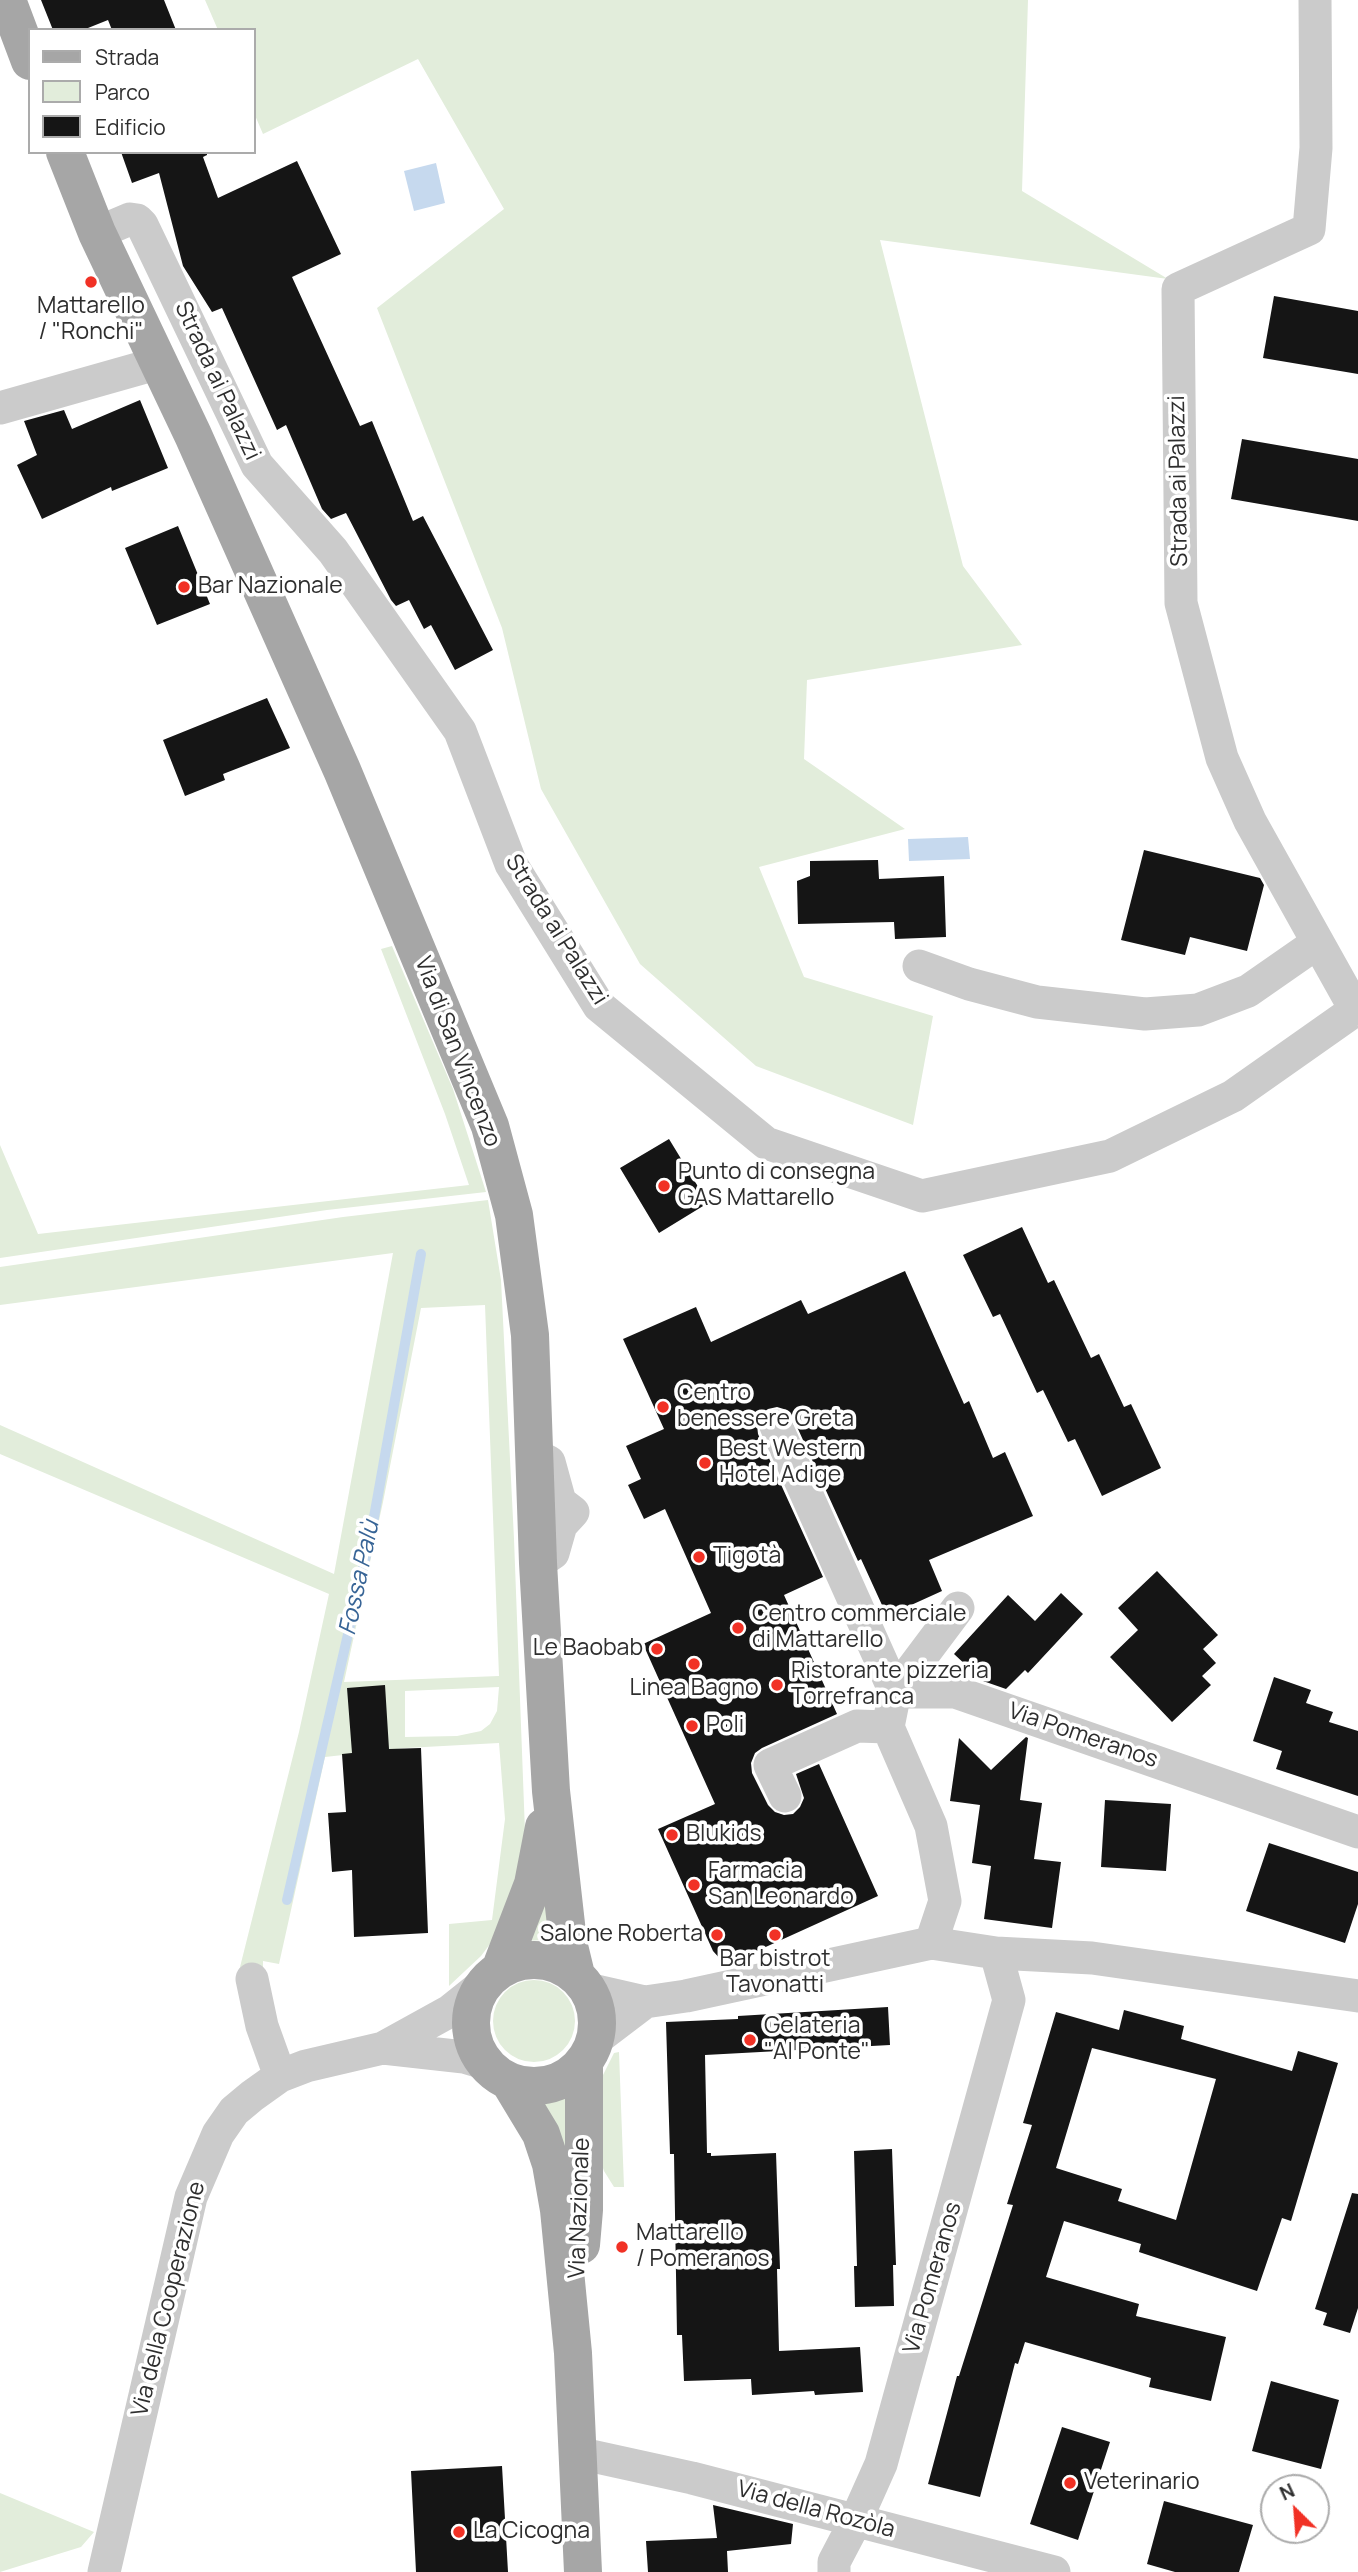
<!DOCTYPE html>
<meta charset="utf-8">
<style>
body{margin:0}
#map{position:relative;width:1358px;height:2572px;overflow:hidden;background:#fff;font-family:Manrope,sans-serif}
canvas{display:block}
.legend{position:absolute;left:28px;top:28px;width:228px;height:126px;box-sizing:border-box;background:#fff;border:2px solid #ababab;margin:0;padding:9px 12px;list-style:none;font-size:21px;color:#2e2e2e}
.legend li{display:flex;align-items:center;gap:14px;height:35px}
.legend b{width:35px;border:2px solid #ababab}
.north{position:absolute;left:1260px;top:2474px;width:70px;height:70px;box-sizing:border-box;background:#fff;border:2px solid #ababab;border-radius:50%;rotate:335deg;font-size:19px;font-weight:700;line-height:28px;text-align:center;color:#2e2e2e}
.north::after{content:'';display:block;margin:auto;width:24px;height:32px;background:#f13125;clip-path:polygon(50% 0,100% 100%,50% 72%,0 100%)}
</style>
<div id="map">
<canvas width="1358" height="2572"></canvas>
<ul class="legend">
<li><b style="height:9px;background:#a6a6a6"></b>Strada</li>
<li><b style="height:19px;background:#e2eddb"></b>Parco</li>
<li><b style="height:19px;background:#151515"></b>Edificio</li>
</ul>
<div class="north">N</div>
</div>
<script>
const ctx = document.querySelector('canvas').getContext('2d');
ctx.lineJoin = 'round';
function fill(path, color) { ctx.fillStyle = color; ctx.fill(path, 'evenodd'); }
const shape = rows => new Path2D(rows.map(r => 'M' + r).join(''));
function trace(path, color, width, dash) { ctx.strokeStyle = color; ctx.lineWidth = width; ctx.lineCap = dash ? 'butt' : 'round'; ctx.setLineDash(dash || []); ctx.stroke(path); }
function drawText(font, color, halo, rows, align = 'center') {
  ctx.font = font + ' Manrope,sans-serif'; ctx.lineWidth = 7; ctx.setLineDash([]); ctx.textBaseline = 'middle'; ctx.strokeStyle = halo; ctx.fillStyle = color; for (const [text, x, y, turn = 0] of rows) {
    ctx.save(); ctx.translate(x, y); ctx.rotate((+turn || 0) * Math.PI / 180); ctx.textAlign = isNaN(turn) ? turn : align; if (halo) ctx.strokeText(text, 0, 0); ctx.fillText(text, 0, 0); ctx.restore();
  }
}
fill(shape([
 [205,0,1028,0,1022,191,1168,279,880,240,963,566,1022,645,807,680,804,759,905,829,759,867,804,977,933,1016,913,1125,756,1066,640,964,541,789,502,628,377,308,504,209,418,59,263,134,254,113,254,30,218,30],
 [392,946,453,1089,486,1192,327,1210,0,1258,0,1145,38,1234,469,1185,445,1114,381,949],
 [488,1200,501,1280,514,1539,525,1832,522,1865,493,1940,481,1956,449,1986,449,1924,492,1920,505,1819,499,1743,406,1748,325,1757,279,1964,263,1961,263,1977,236,1983,299,1732,329,1594,0,1454,0,1425,334,1574,393,1253,0,1305,0,1267,343,1217],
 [485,1305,499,1676,344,1682,383,1502,421,1308],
 [499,1687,497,1711,490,1724,481,1731,457,1736,405,1737,405,1691],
 [542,1887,557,1942,546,1940,523,1941],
 '493 2021a41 41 0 1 1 82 0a41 41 0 1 1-82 0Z',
 [619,2052,624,2187,614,2187,604,2171,598,2153,601,2079,614,2053],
 [571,2092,572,2199,537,2102,554,2099],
 [0,2493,94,2532,81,2547,0,2572]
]), '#e2eddb');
fill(shape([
 [436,163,445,203,414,211,404,171],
 [968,837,970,859,909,861,908,839]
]), '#c6d9ee');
trace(shape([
 [287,1900,371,1534,421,1254]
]), '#c6d9ee', 10);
fill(shape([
 [41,0,164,0,176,30,112,30,108,20,83,30,53,30],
 [121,152,207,152,207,155,203,157,218,198,297,161,341,254,292,277,360,426,372,421,413,521,423,516,493,650,455,670,431,625,424,629,409,600,396,606,391,600,346,513,331,519,322,509,286,425,277,430,222,308,212,312,183,266,159,173,132,183],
 [1274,296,1358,311,1358,374,1263,358],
 [140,400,168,468,112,491,111,487,42,519,17,465,37,455,24,421,64,410,72,429],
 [1242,439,1358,459,1358,521,1231,499],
 [178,526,210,604,157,625,125,548],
 [267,698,290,748,223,774,225,780,185,796,163,740],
 [1144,850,1260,878,1264,885,1247,951,1190,937,1185,955,1121,940],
 [878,860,879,879,944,876,946,937,895,939,894,922,798,924,797,881,810,876,810,861],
 [669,1139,708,1203,659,1233,620,1168],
 [1022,1227,1048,1283,1054,1280,1091,1358,1099,1354,1124,1407,1131,1404,1161,1468,1102,1496,1075,1439,1068,1442,1043,1390,1037,1393,1000,1314,993,1317,963,1255],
 [905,1271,964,1404,969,1401,993,1458,1005,1452,1033,1516,929,1560,942,1591,887,1616,861,1559,858,1561,793,1418,787,1410,777,1407,768,1409,760,1415,757,1425,758,1434,823,1577,784,1595,837,1714,762,1748,755,1753,751,1763,752,1773,768,1805,775,1812,784,1815,793,1814,800,1807,804,1798,796,1774,819,1764,878,1896,737,1960,722,1961,713,1951,658,1829,715,1804,643,1644,711,1613,665,1509,644,1519,628,1485,641,1479,626,1446,664,1429,623,1339,696,1307,711,1342,801,1300,808,1314],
 [1157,1571,1218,1635,1203,1649,1216,1663,1202,1676,1211,1685,1172,1722,1110,1657,1138,1630,1118,1608],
 [1061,1593,1083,1614,1028,1673,1025,1670,1006,1689,983,1681,954,1654,1008,1595,1035,1621],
 [1274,1677,1311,1690,1306,1703,1333,1712,1329,1722,1358,1731,1358,1796,1276,1769,1282,1751,1253,1741],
 [385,1685,389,1749,421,1748,428,1933,354,1937,352,1870,332,1872,328,1813,346,1812,342,1754,352,1753,347,1688],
 [1026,1737,1028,1738,1020,1800,1042,1803,1034,1859,1061,1862,1052,1928,984,1919,991,1866,972,1863,980,1805,950,1801,959,1738,991,1770],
 [1105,1800,1171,1804,1166,1871,1101,1867],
 [1269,1843,1358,1872,1358,1904,1345,1943,1246,1911],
 [888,2007,890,2045,705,2055,707,2153,711,2153,711,2156,776,2153,780,2269,777,2269,779,2351,860,2347,863,2392,815,2395,814,2391,752,2395,751,2379,684,2381,682,2335,677,2335,674,2154,670,2154,666,2022,738,2019,738,2016],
 [1124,2010,1184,2026,1181,2039,1292,2071,1298,2051,1338,2063,1291,2221,1282,2218,1257,2291,1139,2252,1141,2244,1064,2221,1046,2277,1139,2304,1136,2316,1226,2337,1211,2401,1149,2387,1151,2378,1025,2342,1018,2364,1015,2363,980,2497,928,2484,957,2376,959,2376,1013,2205,1007,2204,1032,2125,1023,2123,1056,2012,1119,2030],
 [1092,2048,1216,2079,1176,2220,1118,2201,1122,2189,1056,2168],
 [892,2149,896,2265,893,2265,894,2306,855,2307,854,2266,857,2266,854,2151],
 [1352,2193,1358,2194,1358,2308,1350,2333,1323,2325,1327,2313,1315,2309],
 [1271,2381,1339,2400,1321,2469,1252,2451],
 [1062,2427,1110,2442,1078,2540,1030,2524],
 [502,2466,508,2572,416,2572,411,2471],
 [1164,2501,1253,2525,1239,2572,1175,2572,1147,2564],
 [713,2505,793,2524,791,2544,727,2551,728,2572,648,2572,646,2541,717,2538]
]), '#151515');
trace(shape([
 [1315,0,1316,148,1309,229,1178,289,1181,603,1222,758,1250,821,1355,1009],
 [97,233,130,219,137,220,142,225,257,465,333,551,460,731,511,864,599,1006,766,1143,922,1196,1110,1156,1233,1096,1358,1008],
 [0,408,159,363],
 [919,966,969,984,1037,1002,1145,1014,1198,1010,1248,991,1317,943],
 [776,1426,895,1692,958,1608],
 [535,1455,549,1462,560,1502,573,1512,561,1525,553,1553,538,1563],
 [785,1796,770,1765,857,1726,888,1727],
 [996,1953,1092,1958,1358,1996],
 [252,1979,262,2026,280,2076],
 [588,1989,645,2002,686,1996,931,1943],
 [595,2040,645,2002],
 [383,2048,464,2057,484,2063],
 [578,2453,692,2478,1054,2572],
 [104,2572,191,2197,218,2134,234,2111,252,2096,280,2076,306,2066,383,2048,450,2011,485,1983],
 [834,2572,834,2562,856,2520,881,2464,1009,2000,996,1953,931,1943,945,1901,931,1826,888,1727,895,1692,955,1692,1358,1832]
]), '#cbcbcb', 33);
trace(shape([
 [7,0,30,61],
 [65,152,97,233,193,435,342,770,490,1126,514,1215,530,1335,538,1563,551,1791,568,1942,576,1975],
 '471 2023a63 63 0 1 1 126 0a63 63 0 1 1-126 0Z',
 [500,1970,533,1884,544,1827],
 [509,2081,541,2134,551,2164,559,2210,573,2353,583,2572],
 [581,2245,584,2210,584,2062]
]), '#a6a6a6', 38);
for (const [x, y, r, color] of [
 [91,282,7,"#f13125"],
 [184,587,7,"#f13125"],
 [664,1186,7,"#f13125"],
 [663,1407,7,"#f13125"],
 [705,1463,7,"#f13125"],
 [699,1557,7,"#f13125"],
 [738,1628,7,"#f13125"],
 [657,1649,7,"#f13125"],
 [694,1664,7,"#f13125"],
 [777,1685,7,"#f13125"],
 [692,1726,7,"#f13125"],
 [672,1835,7,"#f13125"],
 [694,1885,7,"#f13125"],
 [717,1935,7,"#f13125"],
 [775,1935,7,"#f13125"],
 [750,2040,7,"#f13125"],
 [622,2247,7,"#f13125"],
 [1070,2483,7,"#f13125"],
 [459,2532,7,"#f13125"]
]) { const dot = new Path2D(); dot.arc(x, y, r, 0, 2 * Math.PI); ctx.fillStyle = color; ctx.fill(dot); trace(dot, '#fff', 2.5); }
drawText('23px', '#2e2e2e', '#fff', [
 ["Mattarello",91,307,"center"],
 ["/ \"Ronchi\"",91,333,"center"],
 ["Bar Nazionale",198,587],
 ["Punto di consegna",678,1173],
 ["GAS Mattarello",678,1199],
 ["Centro",677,1394],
 ["benessere Greta",677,1420],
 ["Best Western",719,1450],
 ["Hotel Adige",719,1476],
 ["Tigotà",713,1557],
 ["Centro commerciale",752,1615],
 ["di Mattarello",752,1641],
 ["Le Baobab",643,1649,"right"],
 ["Ristorante pizzeria",791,1672],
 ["Torrefranca",791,1698],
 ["Linea Bagno",694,1689,"center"],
 ["Poli",706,1726],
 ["Blukids",686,1835],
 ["Farmacia",708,1872],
 ["San Leonardo",708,1898],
 ["Salone Roberta",703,1935,"right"],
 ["Bar bistrot",775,1960,"center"],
 ["Tavonatti",775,1986,"center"],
 ["Gelateria",764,2027],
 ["\"Al Ponte\"",764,2053],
 ["Mattarello",636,2234],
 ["/ Pomeranos",636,2260],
 ["Veterinario",1084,2483],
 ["La Cicogna",473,2532]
], 'left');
drawText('23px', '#2e2e2e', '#fff', [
 ["Strada ai Palazzi",217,381,65],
 ["Strada ai Palazzi",1179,481,-91],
 ["Strada ai Palazzi",556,930,58],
 ["Via di San Vincenzo",457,1052,69],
 ["Via Pomeranos",1083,1736,19],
 ["Via Nazionale",580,2208,-88],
 ["Via Pomeranos",933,2278,-74],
 ["Via della Cooperazione",169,2299,-76],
 ["Via della Rozòla",816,2510,15]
]);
drawText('italic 24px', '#376496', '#fff', [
 ["Fossa Palù",360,1578,-78]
]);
</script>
